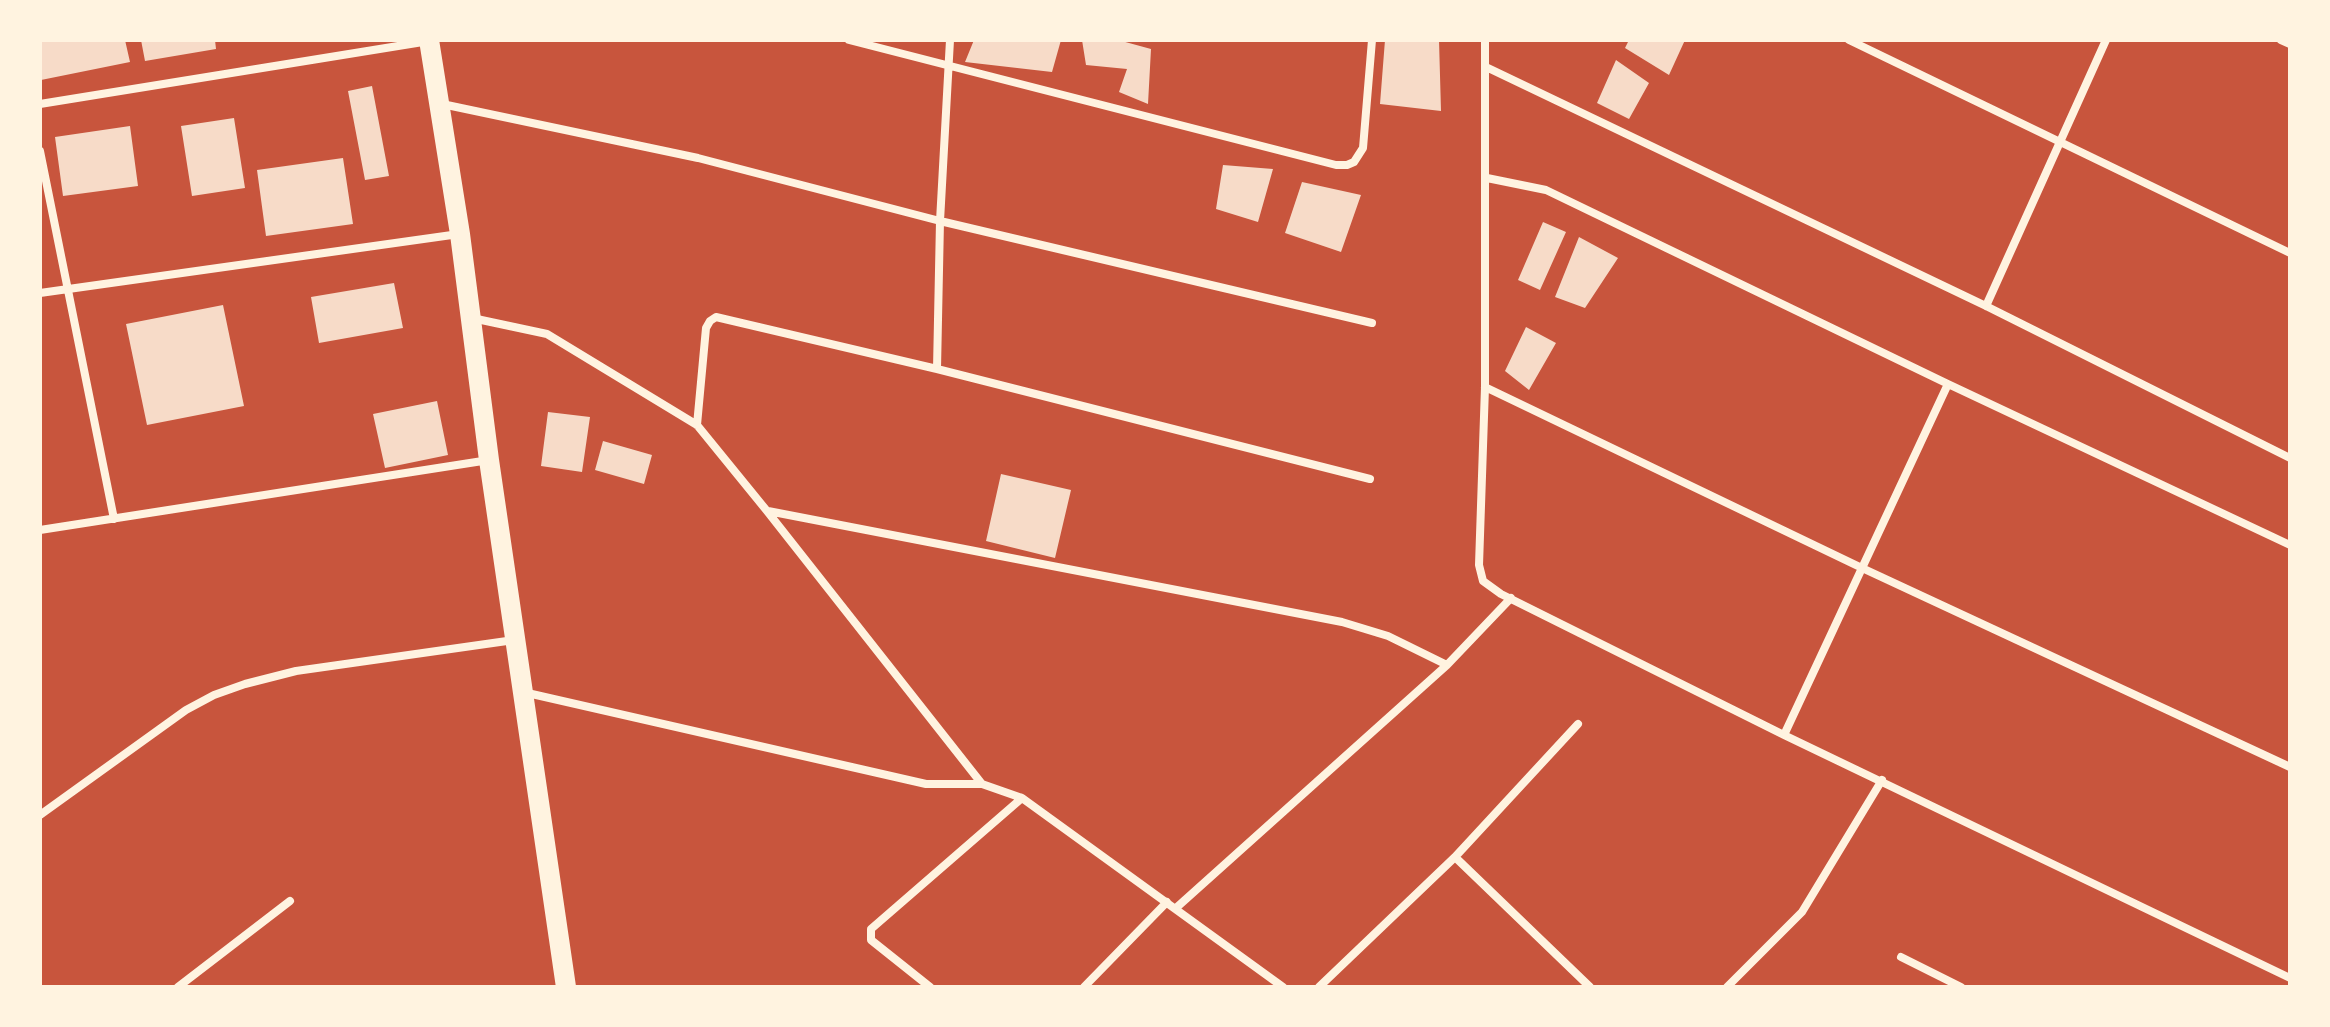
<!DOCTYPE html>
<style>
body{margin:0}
#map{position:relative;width:2330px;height:1027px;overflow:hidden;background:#c8553d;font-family:"Public Sans",sans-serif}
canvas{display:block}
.frame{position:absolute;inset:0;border:42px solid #fff3e0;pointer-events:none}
</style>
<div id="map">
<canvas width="2330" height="1027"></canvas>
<div class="frame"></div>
</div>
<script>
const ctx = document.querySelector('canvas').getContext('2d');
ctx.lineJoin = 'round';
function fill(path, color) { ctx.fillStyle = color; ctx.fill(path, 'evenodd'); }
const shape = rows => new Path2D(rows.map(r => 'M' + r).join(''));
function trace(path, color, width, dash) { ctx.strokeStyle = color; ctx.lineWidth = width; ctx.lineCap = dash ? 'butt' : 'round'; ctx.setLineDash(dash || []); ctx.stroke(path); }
fill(shape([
 [40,40,125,40,130,62,41,80],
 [141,40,215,40,216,49,145,61],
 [974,40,1061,40,1052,72,965,62],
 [1082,40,1118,40,1151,49,1148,104,1119,92,1127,69,1086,65],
 [1385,40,1439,40,1441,111,1380,104],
 [1629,40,1685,40,1669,75,1625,48],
 [1616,60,1649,83,1629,119,1597,103],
 [372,86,389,176,365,180,348,91],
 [234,118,245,188,192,196,181,126],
 [130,126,138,186,63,196,55,137],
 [343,158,353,224,266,236,257,170],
 [1223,165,1273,169,1258,222,1216,209],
 [1302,182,1361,195,1341,252,1285,233],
 [1543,222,1566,232,1540,290,1518,280],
 [1579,237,1618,258,1585,308,1555,297],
 [394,283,403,328,319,343,311,297],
 [223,305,244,406,147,425,126,324],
 [1526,327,1556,343,1529,390,1505,371],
 [437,401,448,455,385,468,373,414],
 [548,412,590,417,582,472,541,466],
 [603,441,652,455,644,484,595,470],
 [1001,474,1071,490,1055,558,986,541]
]), '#f7dbc8');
trace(shape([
 [849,40,1336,165,1347,165,1354,162,1363,148,1372,40],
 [1485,40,1485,387,1479,565,1483,581,1501,594,1784,735,2290,978],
 [1849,40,2290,253],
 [2281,40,2290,44],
 [1486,67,1986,306,2290,458],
 [40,104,429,41],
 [442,104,698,158,940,221,1372,323],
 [40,151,114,519],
 [1487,178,1546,190,1948,384,2290,545],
 [40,293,459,234],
 [1986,306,2106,40],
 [472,318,547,334,697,425,767,511,982,784,1022,798,1283,987],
 [937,369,940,221,950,40],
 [1485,387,1862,568,2290,767],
 [697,425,706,328,710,321,716,317,937,369,1370,479],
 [768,511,1342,622,1388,636,1447,665],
 [40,530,489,460],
 [523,692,926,784,982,784],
 [1784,735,1948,384],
 [40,815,186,710,214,695,245,684,296,671,514,640],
 [1455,857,1590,987],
 [1176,908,1447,665,1511,598],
 [1901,957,1961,987],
 [178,987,290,901],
 [930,987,871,940,871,929,1022,798],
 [1084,987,1167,902],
 [1319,987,1455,857,1578,724],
 [1727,987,1802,912,1882,780]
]), '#fff3e0', 8);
trace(shape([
 [429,40,460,234,489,460,566,987]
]), '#fff3e0', 20);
</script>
